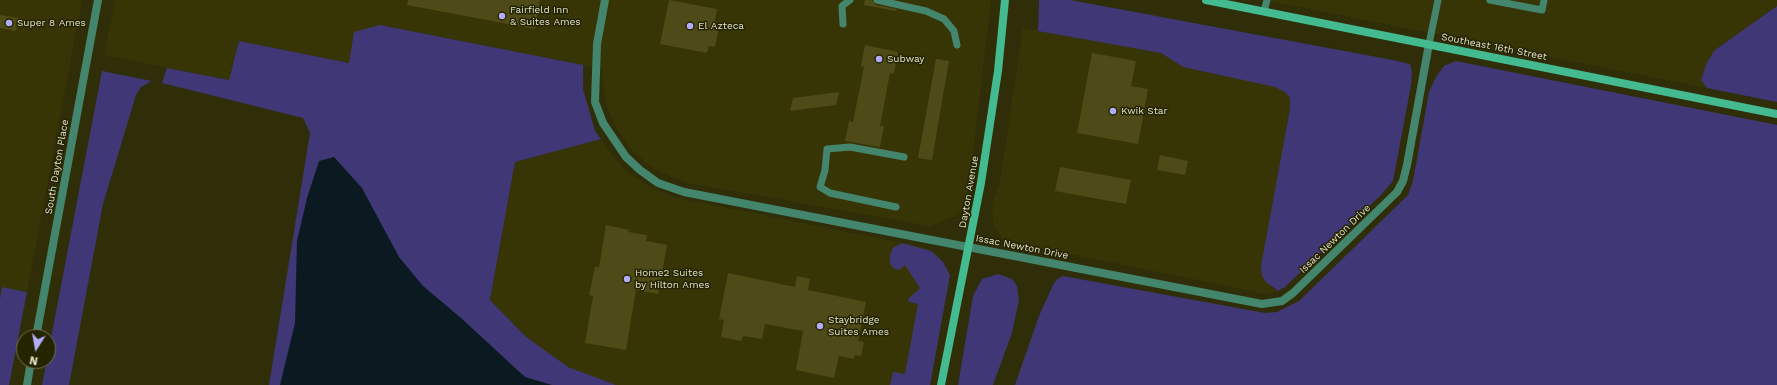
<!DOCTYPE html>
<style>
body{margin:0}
#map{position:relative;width:1777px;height:385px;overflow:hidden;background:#2f2e09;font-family:"Work Sans",sans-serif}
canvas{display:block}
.north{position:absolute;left:16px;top:329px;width:40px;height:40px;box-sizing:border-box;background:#252400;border:1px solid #706f52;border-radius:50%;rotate:191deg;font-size:11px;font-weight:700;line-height:16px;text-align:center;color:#e0e0cc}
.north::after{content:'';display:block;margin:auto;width:14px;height:18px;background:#b2adf9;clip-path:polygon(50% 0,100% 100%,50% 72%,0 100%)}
</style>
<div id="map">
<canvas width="1777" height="385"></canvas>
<div class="north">N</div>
</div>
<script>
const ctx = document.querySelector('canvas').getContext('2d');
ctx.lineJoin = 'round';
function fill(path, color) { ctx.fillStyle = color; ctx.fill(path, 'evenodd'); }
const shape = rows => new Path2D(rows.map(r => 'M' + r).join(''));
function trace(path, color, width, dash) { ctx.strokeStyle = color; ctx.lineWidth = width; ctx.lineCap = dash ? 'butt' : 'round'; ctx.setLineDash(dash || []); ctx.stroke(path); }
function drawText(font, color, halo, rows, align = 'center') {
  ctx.font = font + ' "Work Sans",sans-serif'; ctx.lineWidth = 3; ctx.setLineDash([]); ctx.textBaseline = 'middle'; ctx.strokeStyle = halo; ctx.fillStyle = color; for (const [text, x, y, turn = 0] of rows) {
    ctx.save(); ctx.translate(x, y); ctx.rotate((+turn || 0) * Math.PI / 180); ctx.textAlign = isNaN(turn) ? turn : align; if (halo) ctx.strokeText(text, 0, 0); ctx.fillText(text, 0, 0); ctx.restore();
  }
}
fill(shape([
 [0,0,82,0,27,292,2,287,0,299],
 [115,0,991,0,969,187,960,214,930,226,688,183,667,175,648,165,630,148,618,131,608,109,603,86,603,69,380,25,349,63,239,41,229,80,104,55],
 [1265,0,1777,0,1777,6,1715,50,1701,80,1707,88],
 [1023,28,1161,53,1183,67,1275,87,1285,91,1290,98,1290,109,1262,276,1271,287,1278,291,1266,294,1011,242,1002,238,993,223,992,205,1000,182],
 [601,139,612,155,628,173,651,187,674,197,922,247,938,255,950,275,930,385,616,385,568,367,525,336,490,300,515,162]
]), '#373506');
fill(shape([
 [1039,0,1070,0,1393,60,1410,64,1412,72,1411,85,1393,181,1381,195,1285,287,1278,291,1266,282,1262,276,1261,266,1290,109,1290,98,1285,92,1275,87,1183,67,1161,53,1038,31],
 [1777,6,1777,102,1707,88,1701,80,1707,62,1715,50],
 [380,25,583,65,583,89,595,131,601,139,515,162,490,300,525,336,568,367,616,385,269,385,310,133,303,118,162,83,167,68,229,80,239,41,349,63,354,32],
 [1456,61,1777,125,1777,385,1015,385,1039,316,1053,285,1057,279,1063,276,1265,313,1277,312,1299,301,1408,195,1413,181,1429,92,1436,77,1444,66],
 [102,71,152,81,141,87,136,95,103,204,69,385,42,385],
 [902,243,931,251,943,262,950,275,930,385,890,385,893,372,905,374,918,304,909,302,908,299,920,288,905,265,899,270,893,268,890,263,890,255,893,248],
 [998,274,1012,279,1017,286,1019,300,1012,333,993,385,958,385,973,296,982,279],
 [2,287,27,292,9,385,0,385,0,299]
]), '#403776');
fill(shape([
 [334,157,362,188,399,257,423,286,461,318,525,377,552,385,280,385,295,323,297,241,307,198,319,161]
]), '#0b1a20');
fill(shape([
 [408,0,540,0,535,29,407,5],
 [669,0,717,9,714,26,719,27,715,47,709,46,707,53,660,44],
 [865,0,872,0,876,5,896,9,896,11,864,5],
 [0,15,19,18,16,31,0,28],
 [865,45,898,52,894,74,890,73,880,126,884,126,880,147,845,141,849,121,853,122,864,67,861,66],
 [1092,53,1136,61,1131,86,1148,89,1138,144,1077,133],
 [936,59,949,61,932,160,918,158],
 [839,92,836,105,790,111,793,98],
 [1160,155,1188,161,1185,175,1157,170],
 [1060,167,1131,180,1126,204,1055,191],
 [606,225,629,230,628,232,647,235,646,241,667,245,658,294,636,290,626,350,585,343,593,296,589,295,595,267,599,267],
 [728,273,795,287,797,276,810,279,808,290,866,302,858,341,864,342,861,356,855,355,854,359,839,356,834,378,796,370,803,331,765,324,762,339,743,336,741,341,721,337,724,320,719,319]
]), '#4e4b18');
trace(shape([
 [877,0,926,11,944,19,954,31,957,45],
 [1490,0,1542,10,1544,0],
 [1264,11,1267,0],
 [843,24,842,6,850,0],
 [1429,44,1438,0],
 [896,207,830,193,820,187,825,170,827,149,850,147,904,157]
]), '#43866d', 7);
trace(shape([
 [605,0,597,44,595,102,603,123,626,157,640,170,658,183,684,192,1262,304,1282,301,1293,293,1397,192,1403,181,1407,165,1429,44]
]), '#43866d', 8);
trace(shape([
 [36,337,98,0],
 [27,385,31,361]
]), '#43866d', 8);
trace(shape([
 [1206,0,1777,114],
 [941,385,981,183,998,71,1005,0]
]), '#44ba91', 8);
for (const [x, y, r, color] of [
 [502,16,4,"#b2adf9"],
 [9,23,4,"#b2adf9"],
 [690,26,4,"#b2adf9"],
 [879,59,4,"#b2adf9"],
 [1113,111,4,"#b2adf9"],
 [627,279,4,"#b2adf9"],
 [820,326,4,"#b2adf9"]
]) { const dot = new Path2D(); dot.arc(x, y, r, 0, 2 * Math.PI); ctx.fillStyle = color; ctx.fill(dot); trace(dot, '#252400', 1.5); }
drawText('10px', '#e0e0cc', '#252400', [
 ["Fairfield Inn",510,10],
 ["& Suites Ames",510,22],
 ["Super 8 Ames",17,23],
 ["El Azteca",698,26],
 ["Subway",887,59],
 ["Kwik Star",1121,111],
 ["Home2 Suites",635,273],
 ["by Hilton Ames",635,285],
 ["Staybridge",828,320],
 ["Suites Ames",828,332]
], 'left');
drawText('10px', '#e0e0cc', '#252400', [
 ["Southeast 16th Street",1494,47,11],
 ["South Dayton Place",57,167,-80],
 ["Dayton Avenue",969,192,-80],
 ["Issac Newton Drive",1335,239,-44],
 ["Issac Newton Drive",1022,247,11]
]);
</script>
